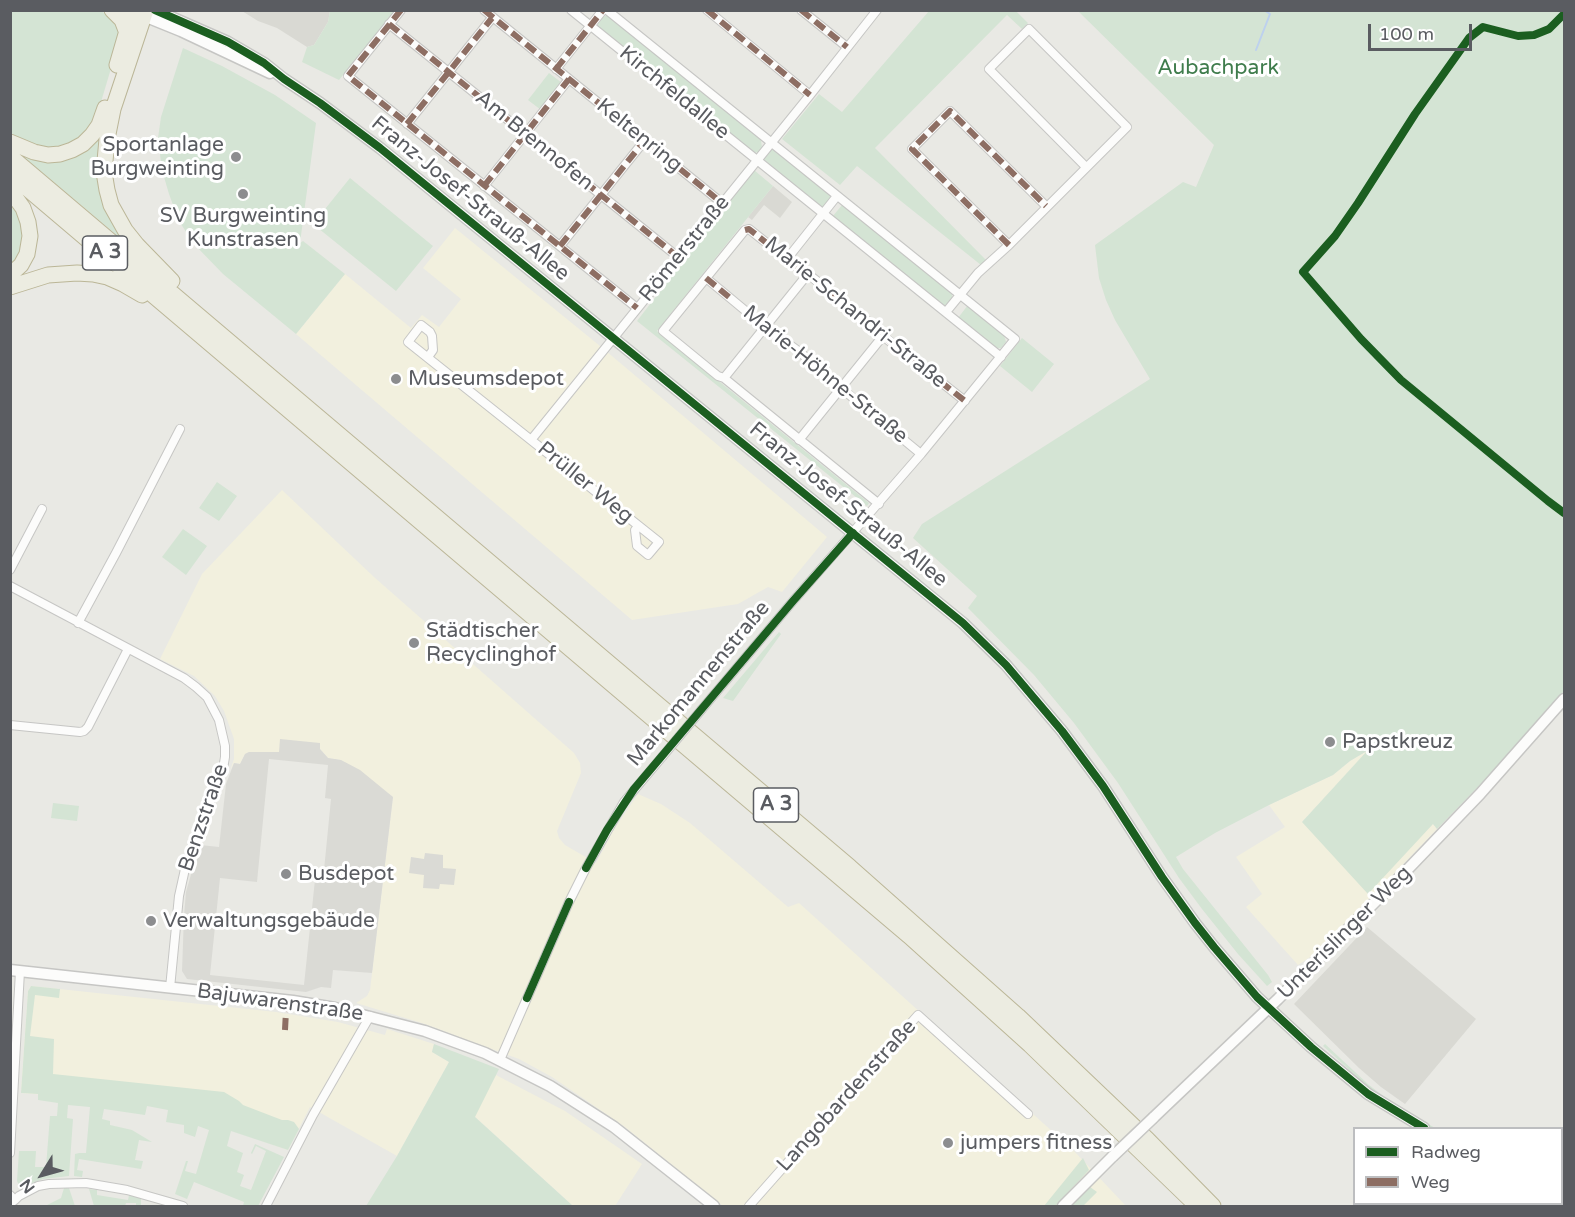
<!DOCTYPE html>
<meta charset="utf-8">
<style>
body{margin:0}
#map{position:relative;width:1575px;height:1217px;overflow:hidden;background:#e9e9e4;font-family:"Varela Round",sans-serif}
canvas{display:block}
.frame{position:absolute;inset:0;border:12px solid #5a5c61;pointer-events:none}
.legend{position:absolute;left:1353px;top:1127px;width:210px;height:78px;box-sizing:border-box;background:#fff;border:2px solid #bdbec0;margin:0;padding:8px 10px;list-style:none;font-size:18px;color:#5a5c61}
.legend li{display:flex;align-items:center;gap:12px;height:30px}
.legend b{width:30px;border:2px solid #bdbec0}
.north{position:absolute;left:12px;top:1145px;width:60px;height:60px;-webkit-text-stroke:4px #fff;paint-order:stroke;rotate:233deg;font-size:16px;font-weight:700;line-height:24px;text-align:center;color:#5a5c61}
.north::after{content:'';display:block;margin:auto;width:21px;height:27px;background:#5a5c61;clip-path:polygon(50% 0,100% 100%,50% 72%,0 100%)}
.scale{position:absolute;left:1368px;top:24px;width:104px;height:27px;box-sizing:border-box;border:3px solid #5a5c61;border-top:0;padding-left:8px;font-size:18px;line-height:21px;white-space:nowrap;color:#5a5c61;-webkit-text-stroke:4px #fff;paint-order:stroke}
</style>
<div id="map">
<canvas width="1575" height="1217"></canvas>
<div class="frame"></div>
<ul class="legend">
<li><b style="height:8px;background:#1b5e20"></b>Radweg</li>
<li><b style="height:8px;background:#8d6e63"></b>Weg</li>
</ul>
<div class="north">N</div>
<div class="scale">100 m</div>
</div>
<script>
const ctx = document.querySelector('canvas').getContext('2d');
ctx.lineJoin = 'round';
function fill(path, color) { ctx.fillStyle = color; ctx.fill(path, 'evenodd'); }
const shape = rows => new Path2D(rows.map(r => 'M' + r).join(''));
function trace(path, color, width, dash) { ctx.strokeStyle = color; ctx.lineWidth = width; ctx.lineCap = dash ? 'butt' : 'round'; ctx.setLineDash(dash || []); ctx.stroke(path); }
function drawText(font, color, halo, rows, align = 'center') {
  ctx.font = font + ' "Varela Round",sans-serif'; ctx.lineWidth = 6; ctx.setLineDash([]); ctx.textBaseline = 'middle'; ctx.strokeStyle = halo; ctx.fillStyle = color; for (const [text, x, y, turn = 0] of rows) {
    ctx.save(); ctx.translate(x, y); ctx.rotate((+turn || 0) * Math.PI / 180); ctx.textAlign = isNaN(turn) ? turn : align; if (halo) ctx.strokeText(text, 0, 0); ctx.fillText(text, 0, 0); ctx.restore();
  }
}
fill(shape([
 [455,228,600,346,827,537,782,592,768,587,738,604,632,620,296,334,345,274,411,328,422,315,439,327,461,299,423,268],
 [282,490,374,577,574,753,580,763,581,773,557,831,559,838,565,845,596,863,613,831,638,794,661,804,690,823,788,907,799,903,1074,1151,1126,1206,723,1206,625,1127,552,1077,519,1059,486,1047,425,1024,356,1003,367,996,370,990,393,797,341,760,328,758,320,749,320,743,279,752,249,752,245,754,240,764,234,763,230,771,234,759,234,739,224,711,215,696,194,676,160,659,202,574],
 [1370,749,1302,822,1433,824,1437,829,1355,914,1310,957,1298,965,1246,907,1262,894,1236,857,1285,827,1269,805,1333,775,1350,761],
 [31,986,276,1012,338,1022,385,1035,387,1029,434,1044,432,1052,449,1062,397,1156,310,1107,288,1150,158,1104,21,1093,28,991],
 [496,1075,565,1111,642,1164,615,1206,573,1206,474,1116]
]), '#f2f0de');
fill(shape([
 [280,739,320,743,320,749,328,758,341,760,360,770,393,797,372,973,333,970,331,988,321,987,306,992,187,979,182,971,184,916,186,892,196,857,200,845,219,847,226,784,234,763,240,764,245,754,249,752,279,752],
 [269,759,328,765,325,798,331,799,324,870,316,870,304,985,210,975,220,878,257,882],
 [425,853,443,855,443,868,456,869,454,885,440,884,439,889,423,888,424,875,409,873,411,857,424,859]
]), '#dadad5');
fill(shape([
 [242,11,330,11,328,22,314,45,307,47,277,28,258,21],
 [773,186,792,202,780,218,764,205,752,220,748,217],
 [1367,927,1476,1019,1405,1104,1381,1087,1359,1068,1294,1004]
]), '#d9d9d3');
fill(shape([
 [11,11,100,11,112,16,121,35,98,112,89,130,73,143,56,148,30,145,11,133],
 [330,11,395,11,339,80,302,62,307,47,314,45,328,22],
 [929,11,1016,11,1028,23,1022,29,1007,15,875,148,986,260,981,265,857,166,840,185,782,139,819,94,842,112],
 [1078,11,1564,11,1564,691,1513,751,1437,829,1433,824,1368,894,1302,822,1367,751,1350,761,1333,775,1269,805,1215,833,1176,857,1183,869,1268,975,1272,982,1267,986,1238,954,1202,909,1179,878,1118,783,1074,723,1034,675,968,608,977,596,913,538,922,524,1150,379,1115,320,1106,300,1099,278,1095,245,1183,182,1196,187,1214,145],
 [605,16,610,16,761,140,762,148,759,152,752,153,598,27,598,24,603,17],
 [183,48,222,66,275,95,316,123,300,243,303,241,345,274,296,334,223,274,194,244,179,221,169,194,162,170,158,138,161,117],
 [549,73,562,83,541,110,528,100],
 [99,134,105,203,125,242,19,153,33,156],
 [773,149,777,150,830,195,830,200,823,207,822,207,764,160,764,157,770,150],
 [754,170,773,186,657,331,869,503,867,506,637,321],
 [350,178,433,246,396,291,313,224],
 [10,198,22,220,25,244,10,272],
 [843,204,952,293,952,300,948,304,943,306,832,217],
 [968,305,1004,335,1006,342,1001,348,995,348,958,318],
 [1022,338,1054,364,1032,392,1000,366],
 [217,482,237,496,219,521,199,508],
 [183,529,207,546,186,575,162,557],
 [779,632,781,634,733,701,723,698],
 [53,803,79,806,77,821,51,818],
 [31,986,60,989,59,998,35,995,30,1036,54,1039,53,1074,224,1092,239,1101,243,1105,282,1120,288,1120,294,1122,299,1129,288,1150,231,1131,227,1146,243,1153,237,1172,244,1175,240,1186,251,1190,266,1151,256,1146,252,1154,251,1153,255,1144,284,1157,258,1206,243,1206,244,1202,194,1182,187,1199,175,1194,186,1161,188,1161,185,1171,196,1174,209,1130,198,1126,195,1137,184,1133,184,1125,166,1122,168,1110,147,1106,145,1115,104,1109,102,1119,110,1121,110,1125,132,1130,152,1142,139,1140,135,1160,143,1161,141,1169,79,1159,77,1170,83,1171,82,1177,74,1176,75,1154,79,1153,86,1153,90,1107,68,1105,67,1118,73,1119,69,1176,43,1179,25,1186,19,1185,17,1181,19,1151,36,1151,35,1167,46,1167,50,1116,57,1116,58,1103,38,1100,38,1094,21,1093,28,991],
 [434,1044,499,1069,475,1117,573,1206,366,1206,397,1156,449,1062,432,1052],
 [1325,1044,1369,1085,1391,1102,1435,1128,1429,1128,1390,1105,1356,1076,1323,1046],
 [1083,1158,1089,1170,1055,1206,1044,1206],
 [1090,1187,1097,1192,1083,1206,1071,1206],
 [64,1188,69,1188,75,1206,45,1206,61,1198],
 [89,1189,97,1190,97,1195,128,1200,129,1195,141,1198,141,1206,136,1206,136,1203,126,1203,125,1206,94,1206]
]), '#d4e4d4');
trace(shape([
 [1256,50,1270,14,1264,10]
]), '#bdd1ee', 2);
const minor = shape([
 [401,10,348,76,637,308],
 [484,10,722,203],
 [571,10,1001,357],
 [607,10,1015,339,921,454,793,601,702,709],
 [707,10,810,95],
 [801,10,847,47],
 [389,24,678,257],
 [556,69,603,10],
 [407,124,492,18],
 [484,186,569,79],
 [1009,245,912,149,950,111,1046,206],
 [560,246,645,140],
 [787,259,837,196],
 [706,278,765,327,797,350,829,376,830,379,921,454],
 [946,312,978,273,1009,245,1127,127,1029,29,989,69,1086,167],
 [428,357,433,350,432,336,430,332,421,325,408,342,659,542,648,555,637,546,635,530,639,526],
 [724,378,807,275],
 [531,440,810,95,877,10],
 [799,440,883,336],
 [879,504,724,378,718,376,663,331,745,230,749,229,807,275,808,274,884,334,883,336,965,401],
 [10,570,42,509],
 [10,586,184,678,196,687,207,697,219,720,225,746,225,757,223,769,187,860,179,896,170,988],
 [78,623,116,553,180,429],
 [10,725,80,732,84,731,88,727,128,649],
 [500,1060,569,902,586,868,624,802,662,757],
 [10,1153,20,971],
 [10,1195,15,1200,10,1204],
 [15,1200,19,1196,38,1186,49,1184,86,1183,127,1190,183,1206],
 [266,1206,313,1115,370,1016],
 [749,1206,918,1015,1028,1114]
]);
const tertiary = shape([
 [155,10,228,42,264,63,284,79,320,103,380,148,963,623,1006,665,1062,731,1103,786,1162,877,1195,923,1214,947,1257,997,1311,1047,1368,1094,1424,1128],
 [144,16,181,31,270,73],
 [10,970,293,1001,335,1008,425,1031,485,1053,550,1086,614,1127,714,1206],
 [1153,1118,1278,999,1407,870,1480,794,1564,699],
 [1559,1204,1564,1206],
 [1063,1206,1113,1156]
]);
const motorway = shape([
 [112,10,122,20,127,33],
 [146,10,113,109,107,139,104,172,107,190,111,205,125,230,137,245,172,281],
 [117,65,133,10],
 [10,142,34,152,48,155,60,154,72,150,83,144,92,135,99,125,105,108],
 [10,156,850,867,1018,1016,1148,1140,1213,1206],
 [10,174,909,936,1030,1045,1197,1206],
 [10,190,23,208,28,222,30,236,27,254,21,265,10,275],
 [10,287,48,275,77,273,93,274,107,277,123,284,142,295]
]);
trace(minor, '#c6c6c4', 10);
trace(tertiary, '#c6c6c4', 13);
trace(motorway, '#bbb697', 17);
trace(minor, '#fcfcfb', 8);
trace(tertiary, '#fcfcfb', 10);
trace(motorway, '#ecece1', 15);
const minorBridge = shape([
 [662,757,702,709]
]);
const tertiaryBridge = shape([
 [1113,1156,1153,1118]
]);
trace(minorBridge, '#c6c6c4', 10, []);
trace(tertiaryBridge, '#c6c6c4', 13, []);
trace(minorBridge, '#fcfcfb', 8);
trace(tertiaryBridge, '#fcfcfb', 10);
trace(shape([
 [401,10,348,76,637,308],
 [484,10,722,203],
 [707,10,810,95],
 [801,10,847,47],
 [389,24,678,257],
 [556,69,603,10],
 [407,124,492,18],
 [484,186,569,79],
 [745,230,749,229,807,275,808,274,884,334,883,336,965,401],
 [1009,245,912,149,950,111,1046,206],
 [560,246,645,140],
 [706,278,729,297],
 [285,1030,286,1011]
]), '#8d6e63', 6, [12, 6]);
trace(shape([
 [155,10,228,42,264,63,284,79,320,103,380,148,963,623,1006,665,1062,731,1103,786,1162,877,1195,923,1214,947,1257,997,1311,1047,1368,1094,1424,1128],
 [1564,14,1549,29,1534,35,1518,36,1483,27,1469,38,1415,114,1358,203,1335,236,1303,272,1361,339,1401,380,1548,501,1564,513],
 [586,868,607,830,634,789,793,601,853,533],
 [527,998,569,902]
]), '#1b5e20', 8);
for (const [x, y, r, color] of [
 [236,157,6,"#8c8d8f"],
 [243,194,6,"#8c8d8f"],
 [396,379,6,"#8c8d8f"],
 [414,643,6,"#8c8d8f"],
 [1330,742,6,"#8c8d8f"],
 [286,874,6,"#8c8d8f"],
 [151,921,6,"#8c8d8f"],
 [948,1143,6,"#8c8d8f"]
]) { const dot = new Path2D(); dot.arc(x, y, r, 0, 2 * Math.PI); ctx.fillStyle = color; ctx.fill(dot); trace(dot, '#fff', 2); }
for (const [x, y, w] of [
 [105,253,45],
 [776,805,45]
]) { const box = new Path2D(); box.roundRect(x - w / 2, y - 17, w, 34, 4.5); ctx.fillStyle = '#fff'; ctx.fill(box); trace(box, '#5a5c61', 1.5); }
drawText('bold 20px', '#5a5c61', null, [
 ["A 3",105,253],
 ["A 3",776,805]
]);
drawText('21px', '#3f7c4c', '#fff', [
 ["Aubachpark",1218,68]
]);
drawText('21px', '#5a5c61', '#fff', [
 ["Kirchfeldallee",674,93,39],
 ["Keltenring",639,136,39],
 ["Am Brennofen",534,141,39],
 ["Franz-Josef-Strauß-Allee",470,199,39],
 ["Römerstraße",685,249,-51],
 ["Marie-Schandri-Straße",855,313,39],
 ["Marie-Höhne-Straße",825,375,39],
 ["Prüller Weg",585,483,39],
 ["Franz-Josef-Strauß-Allee",848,505,39],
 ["Markomannenstraße",699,684,-50],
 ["Benzstraße",204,818,-71],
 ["Unterislinger Weg",1345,933,-45],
 ["Bajuwarenstraße",280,1003,8],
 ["Langobardenstraße",847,1096,-48]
]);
drawText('21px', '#5a5c61', '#fff', [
 ["Sportanlage",224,145,"right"],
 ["Burgweinting",224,169,"right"],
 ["SV Burgweinting",243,216,"center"],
 ["Kunstrasen",243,240,"center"],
 ["Museumsdepot",408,379],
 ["Städtischer",426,631],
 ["Recyclinghof",426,655],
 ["Papstkreuz",1342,742],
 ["Busdepot",298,874],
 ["Verwaltungsgebäude",163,921],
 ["jumpers fitness",960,1143]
], 'left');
</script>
